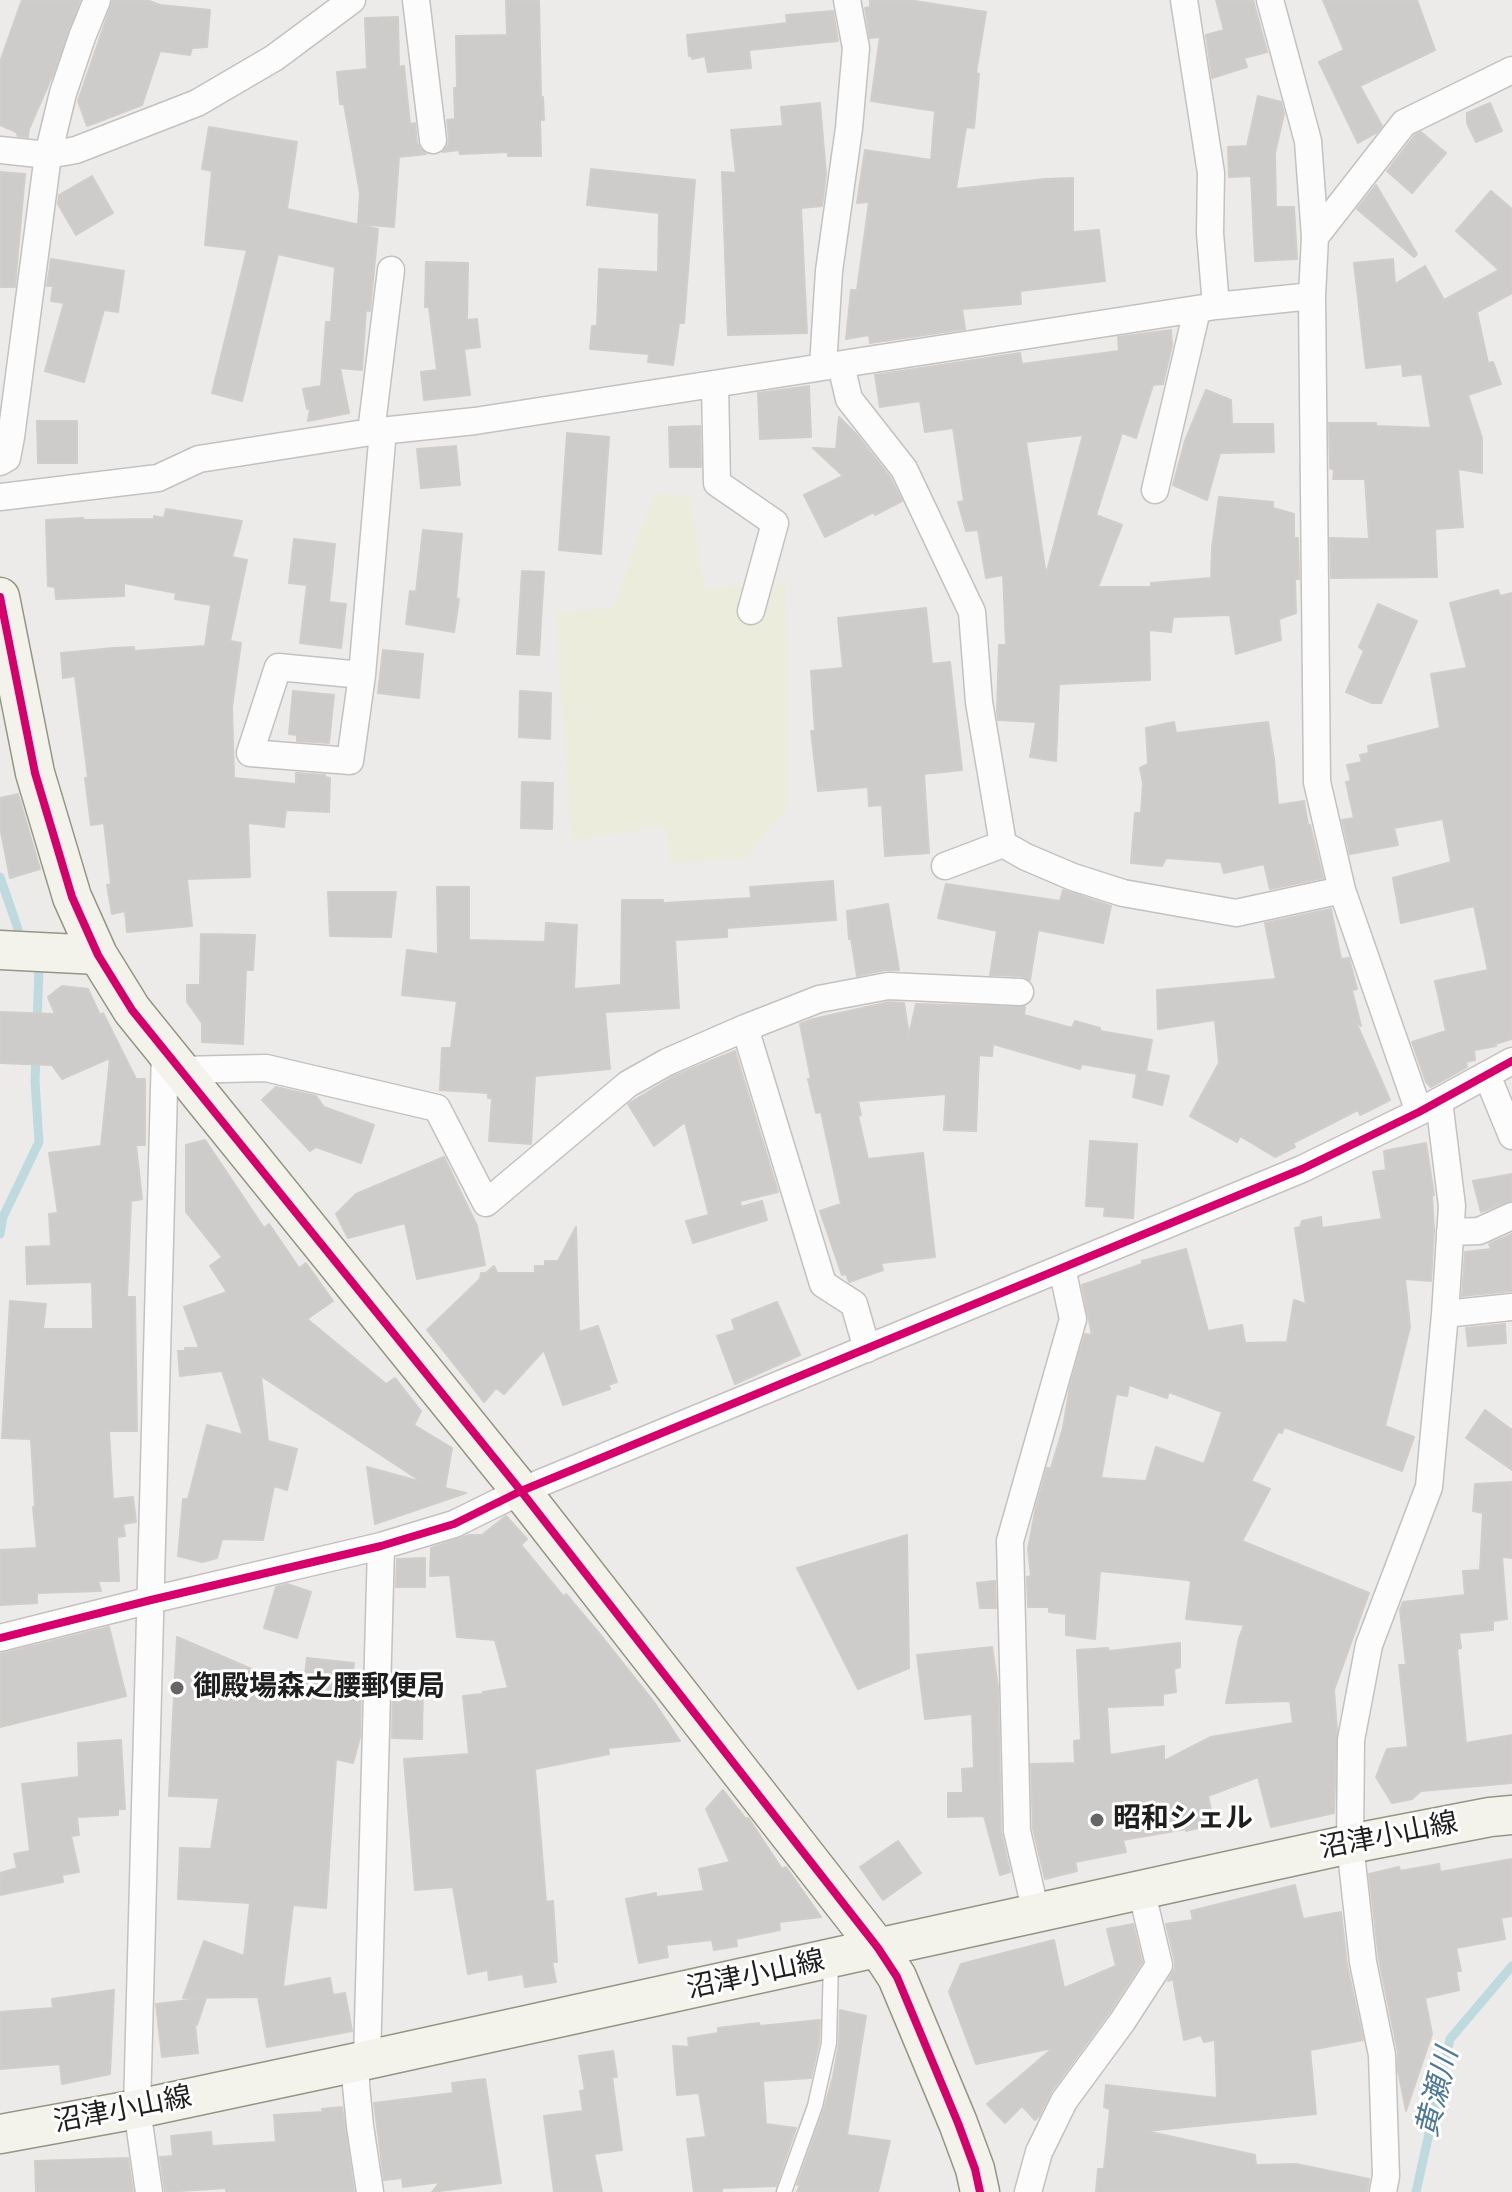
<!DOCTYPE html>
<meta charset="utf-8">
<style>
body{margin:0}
canvas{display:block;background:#edebe9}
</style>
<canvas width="1512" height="2192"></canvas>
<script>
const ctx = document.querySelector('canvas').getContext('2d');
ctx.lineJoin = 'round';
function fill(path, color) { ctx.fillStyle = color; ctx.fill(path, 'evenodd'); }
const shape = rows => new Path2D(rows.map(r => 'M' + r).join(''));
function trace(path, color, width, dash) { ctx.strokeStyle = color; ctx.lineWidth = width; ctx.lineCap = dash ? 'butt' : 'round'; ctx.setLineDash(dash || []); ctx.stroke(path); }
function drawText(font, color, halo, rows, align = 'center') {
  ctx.font = font + ' "Roboto Condensed","Noto Sans JP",sans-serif'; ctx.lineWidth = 6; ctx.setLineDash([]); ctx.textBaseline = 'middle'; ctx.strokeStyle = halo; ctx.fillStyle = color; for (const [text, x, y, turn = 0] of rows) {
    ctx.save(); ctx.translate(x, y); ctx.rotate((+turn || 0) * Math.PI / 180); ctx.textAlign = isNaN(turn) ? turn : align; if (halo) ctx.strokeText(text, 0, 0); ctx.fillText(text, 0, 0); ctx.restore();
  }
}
fill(shape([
 [654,492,691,498,705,589,786,582,789,806,745,860,669,863,665,826,571,841,555,612,613,608]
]), '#ececdd');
trace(shape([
 [0,877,18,929],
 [37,1023,39,971],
 [0,1234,3,1217,39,1142,35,1081,36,1054],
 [1416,2192,1450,2039,1512,1966]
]), '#bfdade', 9);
const building = shape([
 [22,0,80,0,53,74,29,129,28,137,18,136,16,132,0,125,0,62,22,0],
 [113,0,147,0,160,5,210,10,207,47,192,48,190,55,160,51,142,105,87,126,78,101,113,0],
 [506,0,539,0,541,97,543,97,544,120,540,120,541,156,508,156,508,152,460,154,459,150,443,152,448,146,449,139,447,120,455,119,454,88,457,88,456,36,507,35,506,0],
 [870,0,908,0,986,12,976,73,979,74,974,128,966,127,956,189,1045,179,1073,178,1073,232,1099,230,1105,281,1020,291,1021,304,962,309,965,329,870,343,869,335,846,339,851,290,857,290,869,202,857,203,865,150,931,160,935,111,871,101,880,37,870,38,865,8,870,7,870,0],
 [1216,0,1253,0,1267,52,1244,58,1247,67,1212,78,1206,35,1224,30,1216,0],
 [1323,0,1417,0,1435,50,1360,86,1382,126,1376,133,1358,143,1319,62,1344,50,1323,0],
 [833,11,838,41,749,50,751,68,708,72,705,56,692,59,692,56,689,56,687,35,787,23,786,15,833,11],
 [398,17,399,67,404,66,410,124,415,123,417,143,420,149,426,154,399,157,394,227,358,224,360,193,344,104,340,104,337,72,367,69,365,18,398,17],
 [1258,96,1281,102,1284,114,1275,153,1276,207,1294,207,1297,259,1255,261,1251,176,1229,177,1228,147,1247,146,1258,96],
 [820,103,826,174,822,206,801,208,807,333,728,335,722,172,736,173,731,130,783,126,781,107,820,103],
 [1490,103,1502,131,1476,142,1467,123,1467,113,1490,103],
 [209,127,297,142,287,209,378,229,370,311,366,310,362,370,340,368,349,413,308,421,310,409,307,409,303,389,321,386,326,322,331,322,335,267,278,254,242,401,212,393,247,250,205,245,212,171,202,169,209,127],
 [1421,132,1446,153,1412,193,1387,171,1415,135,1421,132],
 [591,169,695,180,684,323,679,323,673,365,648,362,649,354,590,349,592,326,597,326,599,269,658,272,659,213,587,205,591,169],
 [0,172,25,174,15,287,0,287,0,172],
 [92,176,113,213,76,235,58,204,59,195,92,176],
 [1376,185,1417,254,1414,257,1357,209,1376,185],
 [1491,191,1512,209,1512,293,1477,312,1488,363,1493,362,1501,384,1468,395,1482,438,1482,473,1458,469,1463,527,1435,529,1437,577,1331,578,1330,538,1369,539,1365,479,1333,479,1334,470,1330,468,1329,423,1376,423,1376,426,1431,428,1422,374,1403,376,1402,364,1366,368,1354,263,1393,259,1395,284,1425,266,1444,300,1499,270,1456,231,1491,191],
 [51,259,124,271,118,312,104,310,84,382,45,371,64,303,51,301,53,286,47,286,51,259],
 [426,262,468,263,467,320,477,319,480,347,464,349,470,395,424,400,421,372,437,370,429,307,425,307,426,262],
 [1171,330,1172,345,1163,384,1153,385,1136,438,1122,433,1096,515,1122,525,1098,587,1151,587,1151,583,1211,578,1212,548,1219,497,1273,502,1273,508,1294,514,1294,538,1298,538,1299,579,1295,579,1296,613,1279,619,1281,640,1236,654,1230,615,1173,617,1171,632,1149,630,1150,680,1059,684,1056,761,1030,757,1036,722,998,720,997,711,999,645,1006,645,1003,575,986,578,978,530,966,531,958,502,964,501,953,428,925,432,920,401,880,407,875,375,1020,353,1022,364,1119,351,1118,337,1171,330],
 [1083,435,1046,575,1026,442,1083,435],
 [809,386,811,437,760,439,758,393,809,386],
 [1206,390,1231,400,1232,424,1273,424,1274,452,1220,453,1207,500,1173,485,1185,441,1206,390],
 [839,417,857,435,890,477,902,501,875,515,874,512,825,537,804,495,843,476,813,448,836,449,839,417],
 [37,421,77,421,77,463,38,463,37,421],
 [700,426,701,467,670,467,669,427,700,426],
 [567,433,609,437,601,554,559,550,567,433],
 [456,446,460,485,421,488,417,449,456,446],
 [166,509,242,521,232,557,247,560,230,641,241,643,232,707,234,778,296,784,296,773,325,775,325,777,330,778,329,812,286,810,284,827,248,823,250,877,187,879,192,926,127,932,125,911,112,914,107,885,111,884,104,823,91,825,85,778,88,777,75,676,63,678,61,653,114,648,134,647,134,651,205,646,211,605,175,599,176,593,124,583,124,596,56,599,55,587,48,586,46,520,83,518,83,520,154,519,154,516,164,518,166,509],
 [423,530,462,534,456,598,459,599,454,632,406,624,410,591,416,592,423,530],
 [294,539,335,544,329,602,346,604,341,648,300,643,307,585,289,583,294,539],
 [522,571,544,572,539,655,517,654,522,571],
 [1498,590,1500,596,1512,593,1512,1039,1495,1044,1496,1046,1474,1050,1475,1060,1466,1062,1467,1067,1431,1087,1426,1082,1412,1042,1446,1031,1435,981,1488,970,1474,906,1401,923,1393,878,1451,862,1443,819,1394,828,1398,845,1350,854,1342,820,1354,818,1346,782,1351,781,1347,765,1362,762,1360,755,1369,753,1368,746,1440,728,1431,674,1467,668,1450,603,1498,590],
 [1378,604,1417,621,1381,703,1372,703,1346,692,1364,651,1359,647,1378,604],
 [926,608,932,664,950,662,962,770,924,774,929,853,885,856,882,805,869,806,868,787,818,791,811,731,815,731,811,671,843,668,838,618,926,608],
 [383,650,423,654,419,698,378,693,383,650],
 [293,691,334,695,329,743,297,741,297,735,289,734,293,691],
 [520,691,551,693,550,739,519,737,520,691],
 [1174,722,1176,733,1268,722,1274,759,1278,805,1304,801,1308,825,1310,825,1323,878,1270,889,1264,864,1224,873,1221,862,1166,858,1162,866,1131,863,1135,813,1141,813,1143,783,1140,768,1148,764,1146,728,1174,722],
 [522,782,553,783,552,829,521,828,522,782],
 [18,794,40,869,10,878,0,827,0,798,18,794],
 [833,881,836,920,727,928,727,937,675,940,679,1008,605,1012,610,1069,535,1076,531,1144,489,1141,492,1098,488,1098,488,1093,440,1090,442,1048,451,1048,457,1001,402,995,407,950,438,954,437,887,469,887,469,940,545,942,546,923,577,925,574,989,621,985,622,900,663,900,663,903,751,898,750,887,833,881],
 [946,884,1060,901,1063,890,1111,906,1103,943,1038,930,1030,980,1021,976,990,975,997,931,938,918,946,884],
 [328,892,396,892,391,937,330,936,328,892],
 [888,904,899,970,885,970,857,976,851,938,849,939,847,911,888,904],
 [1331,909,1341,959,1349,958,1357,989,1352,990,1361,1026,1355,1020,1390,1100,1360,1115,1358,1110,1293,1143,1295,1147,1275,1157,1240,1136,1237,1142,1190,1116,1219,1063,1215,1020,1158,1029,1157,990,1276,979,1265,923,1331,909],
 [201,934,255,935,253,970,246,970,243,1044,202,1042,202,1023,187,1002,187,985,200,985,201,934],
 [62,986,88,989,100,1015,103,1013,136,1079,145,1079,145,1145,136,1145,142,1199,131,1201,127,1297,135,1297,137,1431,109,1431,113,1499,133,1497,136,1522,123,1524,125,1536,117,1537,119,1581,98,1581,101,1591,37,1593,37,1603,0,1605,0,1550,37,1548,33,1507,35,1507,31,1439,2,1438,10,1301,46,1304,43,1329,93,1329,92,1282,27,1284,26,1247,51,1246,49,1214,58,1213,49,1153,101,1146,110,1058,62,1079,52,1065,0,1063,0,1012,55,1014,48,997,62,986],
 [889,1002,904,1003,909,1035,916,1004,1025,1007,1024,1015,1072,1028,1075,1021,1100,1028,1100,1031,1152,1040,1146,1071,1169,1076,1162,1105,1133,1097,1137,1074,1082,1064,1080,1069,993,1044,992,1056,979,1055,976,1131,944,1130,946,1094,858,1101,861,1115,858,1116,868,1159,923,1153,935,1257,881,1263,883,1270,849,1282,846,1274,842,1275,820,1211,841,1204,821,1112,816,1113,808,1079,811,1079,800,1024,813,1019,889,1002],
 [735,1051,778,1192,740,1201,741,1207,762,1201,767,1220,693,1243,686,1221,709,1215,685,1122,654,1146,628,1104,674,1076,735,1051],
 [276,1087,316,1096,324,1107,374,1125,361,1163,316,1147,310,1151,262,1100,276,1087],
 [205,1140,264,1228,269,1224,299,1268,306,1263,333,1301,307,1319,386,1384,395,1378,421,1411,414,1425,452,1448,445,1488,466,1493,375,1524,367,1467,422,1482,261,1376,268,1441,297,1449,287,1490,274,1486,263,1540,222,1539,217,1558,202,1562,178,1556,183,1499,188,1499,207,1425,243,1435,222,1371,180,1376,178,1351,185,1351,185,1348,199,1348,184,1307,227,1292,210,1266,222,1257,186,1212,186,1145,205,1140],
 [1090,1141,1137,1144,1133,1218,1104,1216,1105,1207,1086,1206,1090,1141],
 [1426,1143,1434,1195,1432,1195,1434,1230,1431,1281,1405,1279,1410,1327,1385,1426,1414,1437,1402,1471,1284,1427,1282,1433,1278,1432,1251,1481,1270,1489,1242,1541,1369,1593,1334,1690,1337,1730,1334,1813,1271,1827,1258,1777,1208,1796,1214,1824,1186,1831,1186,1829,1123,1840,1126,1852,1075,1862,1077,1871,1045,1879,1033,1829,1031,1764,1075,1763,1074,1741,1081,1740,1077,1650,1108,1648,1109,1651,1180,1643,1180,1667,1174,1669,1176,1692,1163,1694,1163,1705,1107,1707,1110,1755,1164,1746,1164,1761,1211,1737,1293,1723,1290,1701,1226,1703,1239,1638,1244,1625,1186,1619,1191,1582,1188,1580,1100,1571,1095,1639,1066,1635,1066,1614,1049,1612,1049,1607,1028,1607,1027,1577,1031,1576,1028,1549,1036,1507,1047,1468,1051,1468,1063,1428,1070,1386,1085,1334,1092,1335,1082,1285,1142,1264,1142,1261,1186,1249,1208,1331,1242,1325,1245,1343,1287,1342,1294,1300,1306,1304,1295,1228,1300,1227,1302,1221,1321,1217,1322,1228,1382,1219,1373,1172,1386,1170,1384,1151,1426,1143],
 [1129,1385,1167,1398,1169,1392,1222,1412,1204,1464,1156,1447,1146,1481,1101,1478,1116,1394,1127,1396,1129,1385],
 [444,1157,477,1226,485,1265,417,1279,405,1223,348,1238,336,1214,356,1194,444,1157],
 [1512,1174,1512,1200,1481,1212,1473,1181,1512,1174],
 [576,1227,579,1332,598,1326,617,1382,608,1385,610,1389,563,1405,544,1350,504,1394,496,1388,484,1402,427,1330,480,1279,481,1273,486,1273,494,1266,497,1273,535,1273,535,1266,545,1266,545,1261,558,1261,576,1227],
 [1512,1234,1512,1291,1462,1296,1465,1252,1491,1249,1489,1244,1512,1234],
 [777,1302,800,1355,735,1384,717,1336,735,1330,732,1320,777,1302],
 [1505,1324,1506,1343,1468,1346,1466,1328,1505,1324],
 [1485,1410,1512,1430,1512,1470,1466,1438,1485,1410],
 [1512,1482,1512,1558,1502,1557,1507,1619,1493,1621,1493,1630,1459,1633,1461,1648,1457,1649,1466,1743,1512,1735,1512,1783,1421,1791,1412,1799,1392,1803,1376,1777,1387,1749,1408,1747,1399,1665,1406,1665,1400,1610,1403,1602,1465,1595,1463,1571,1480,1570,1483,1513,1473,1511,1475,1484,1512,1482],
 [506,1516,527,1539,521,1545,563,1596,566,1594,603,1638,654,1702,680,1741,608,1748,609,1754,535,1769,546,1902,553,1901,557,1962,552,1962,556,1982,525,1987,523,1974,489,1980,488,1970,468,1974,453,1887,415,1890,404,1759,469,1754,463,1696,483,1694,483,1692,508,1688,495,1640,457,1637,450,1575,430,1576,431,1548,469,1535,482,1535,506,1516],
 [907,1535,909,1668,858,1689,797,1568,907,1535],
 [425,1558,425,1587,396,1587,397,1559,425,1558],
 [995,1581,996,1608,980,1608,977,1583,995,1581],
 [287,1584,311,1592,297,1638,264,1628,276,1587,287,1584],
 [109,1627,126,1696,0,1727,0,1654,109,1627],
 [177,1637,303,1691,307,1658,354,1663,352,1681,361,1681,360,1737,353,1763,336,1759,326,1908,293,1905,283,1987,330,1978,333,1995,345,1993,352,2031,267,2047,258,1997,183,1998,204,1941,244,1956,250,1903,178,1899,180,1848,211,1849,219,1798,169,1796,177,1637],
 [992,1647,998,1687,1001,1832,1010,1872,1000,1875,984,1816,948,1817,948,1793,963,1793,962,1769,974,1768,972,1714,925,1719,917,1655,992,1647],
 [393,1681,423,1681,422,1739,392,1738,393,1681],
 [121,1740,125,1809,118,1809,118,1815,77,1817,79,1835,71,1836,79,1872,62,1875,63,1882,0,1895,0,1873,17,1868,14,1854,30,1851,22,1784,79,1777,78,1743,121,1740],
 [723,1790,746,1819,748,1818,749,1819,782,1869,786,1867,821,1917,779,1922,780,1930,736,1939,737,1946,714,1950,712,1940,666,1945,668,1957,639,1963,626,1899,656,1893,656,1897,704,1891,699,1869,730,1862,706,1809,723,1790],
 [898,1841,921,1873,883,1900,860,1867,898,1841],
 [1512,1859,1512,1916,1501,1918,1505,1939,1456,1948,1461,1971,1456,1971,1459,1990,1425,1998,1432,2034,1406,2111,1398,2070,1398,2052,1379,1960,1369,1874,1399,1867,1400,1871,1439,1864,1440,1872,1512,1859],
 [1295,1885,1303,1919,1341,1912,1347,1965,1363,2040,1310,2050,1316,2114,1146,2131,1255,2155,1256,2165,1296,2164,1369,2179,1367,2192,1096,2192,1098,2169,1104,2169,1110,2109,1104,2107,1106,2085,1217,2098,1215,2040,1204,2042,1201,2035,1184,2040,1173,1979,1168,1981,1175,1968,1175,1962,1166,1924,1193,1920,1191,1911,1295,1885],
 [1133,1924,1142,1962,1109,2013,1051,2092,1039,2116,1035,2120,1022,2106,1005,2123,987,2104,1053,2048,976,2064,949,1992,961,1964,1054,1940,1064,1988,1116,1966,1107,1929,1133,1924],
 [114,1990,110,2074,62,2084,60,2064,0,2069,0,2012,53,2008,52,1999,114,1990],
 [206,1998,197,2025,195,2025,198,2053,162,2057,156,2004,206,1998],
 [840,2010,866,2016,847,2135,890,2141,878,2192,797,2192,800,2185,797,2185,824,2109,833,2077,839,2044,840,2010],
 [820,2020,819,2042,811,2078,763,2081,766,2124,796,2128,776,2186,722,2188,722,2192,694,2192,687,2139,706,2137,699,2093,677,2095,673,2046,689,2047,688,2038,718,2033,718,2028,759,2023,760,2026,820,2020],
 [613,2051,617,2077,612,2077,622,2150,594,2154,602,2192,554,2192,544,2116,583,2111,580,2091,585,2090,579,2056,613,2051],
 [485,2079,501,2183,432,2192,440,2182,403,2187,402,2178,384,2180,374,2103,453,2093,452,2083,485,2079],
 [342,2107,354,2192,226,2192,226,2188,165,2192,160,2157,173,2156,171,2136,211,2132,212,2146,276,2142,274,2115,323,2112,322,2109,342,2107],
 [128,2158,133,2192,36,2192,35,2161,128,2158]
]);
fill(building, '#ceccca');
trace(building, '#d0cdca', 2);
const lane = shape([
 [784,2192,815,2106,829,2043,831,1960]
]);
const street = shape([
 [416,0,433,140],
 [1184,0,1211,173,1210,233,1216,306],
 [1270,0,1308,141,1315,237,1312,296,1317,782,1342,890,1419,1112],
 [0,150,48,155,76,150,197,103,274,58,352,0],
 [1315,237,1404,123,1512,70],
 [841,365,849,399,904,469,972,612,979,702,1003,844,1026,857,1073,877,1123,893,1236,913,1342,890],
 [823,366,829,271,849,128,856,48,847,0],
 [715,384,717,483,775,523,751,611],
 [371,432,391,270],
 [0,462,7,458,11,437,48,155,63,93,82,37,97,0],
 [1155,490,1197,310],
 [0,497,158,478,199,459,371,432,475,421,1216,306,1312,296],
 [362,675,278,667,250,753,350,761,362,675,383,430],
 [945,866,1003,844],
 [745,1028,823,1284,854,1304,867,1349],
 [180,1070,266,1068,437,1108,486,1203,628,1084,667,1062,745,1028,819,999,888,986,1020,992],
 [1487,1075,1512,1136],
 [1450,1232,1479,1231,1512,1216],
 [1445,1314,1512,1307],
 [0,1638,151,1600,381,1546,454,1524,521,1491,1302,1169,1419,1112,1512,1061],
 [1036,1913,1017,1831,1010,1541,1073,1319,1062,1268],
 [367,2060,381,1546],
 [356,2062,356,2085,360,2126,370,2192],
 [149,2192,137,2109,165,1051],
 [1028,2192,1039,2152,1064,2101,1122,2022,1159,1965,1141,1889],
 [1383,2192,1386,2176,1382,2055,1363,1962,1350,1844,1351,1740,1369,1645,1429,1487,1445,1314,1452,1206,1439,1101]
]);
const secondary = shape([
 [0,597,35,773,72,897,98,955,132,1010,521,1491,878,1948,897,1977,958,2123,975,2169,980,2192],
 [0,950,98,955],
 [0,2134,137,2109,367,2060,1350,1844,1490,1817,1512,1815]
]);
trace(lane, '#c3c2c1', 17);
trace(street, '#c3c2c1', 29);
trace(secondary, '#969582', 41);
trace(lane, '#fcfcfc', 14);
trace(street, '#fcfcfc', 26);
trace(secondary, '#f3f3ec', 38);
trace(shape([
 [0,597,35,773,72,897,98,955,132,1010,521,1491,878,1948,897,1977,958,2123,975,2169,980,2192],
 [0,1638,151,1600,381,1546,454,1524,521,1491,1302,1169,1419,1112,1512,1061]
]), '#d6006c', 8);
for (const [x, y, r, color] of [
 [177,1688,8,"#676666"],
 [1097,1820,8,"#676666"]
]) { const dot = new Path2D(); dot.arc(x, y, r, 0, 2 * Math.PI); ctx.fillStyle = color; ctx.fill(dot); trace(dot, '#fff', 3); }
drawText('bold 28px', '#1f1f1f', '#fff', [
 ["御殿場森之腰郵便局",193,1688],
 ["昭和シェル",1113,1820]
], 'left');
drawText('28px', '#1f1f1f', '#fff', [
 ["沼津小山線",1389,1837,-11],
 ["沼津小山線",756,1976,-12],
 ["沼津小山線",123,2111,-11]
]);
drawText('italic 30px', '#4d7898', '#fff', [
 ["黄瀬川",1439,2093,-76]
]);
</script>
